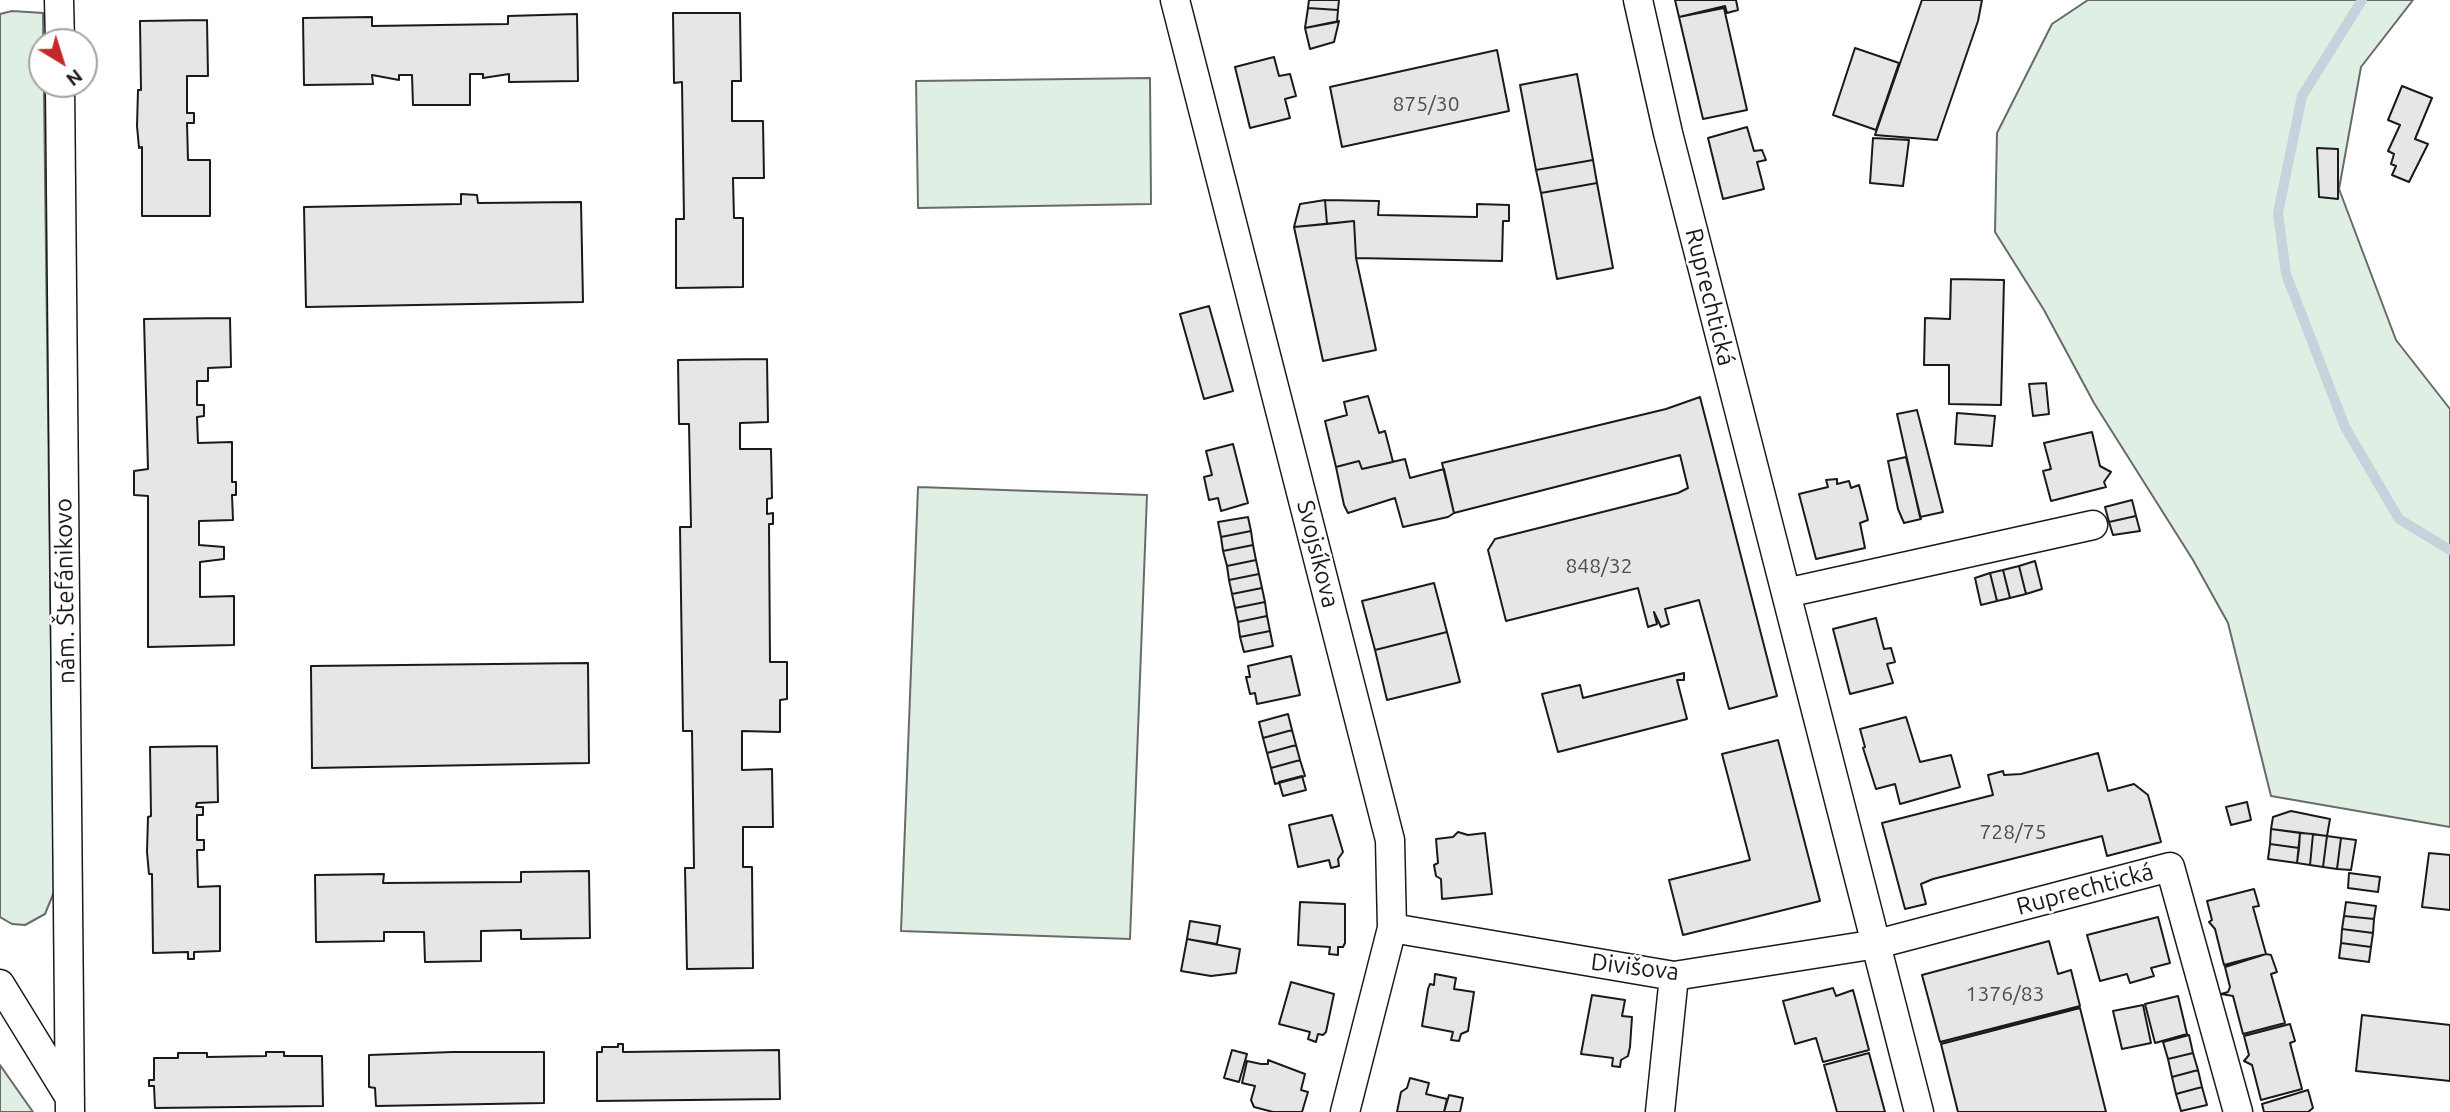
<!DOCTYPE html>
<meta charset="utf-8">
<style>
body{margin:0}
#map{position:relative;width:2450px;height:1112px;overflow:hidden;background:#fff;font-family:Ubuntu,sans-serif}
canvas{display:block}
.north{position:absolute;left:28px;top:28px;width:70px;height:70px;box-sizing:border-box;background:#fff;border:2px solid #a3a3a3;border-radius:50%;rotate:142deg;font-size:19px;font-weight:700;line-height:28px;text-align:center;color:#1a1a1a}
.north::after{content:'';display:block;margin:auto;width:24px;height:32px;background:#c62828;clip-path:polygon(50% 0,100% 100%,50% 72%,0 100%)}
</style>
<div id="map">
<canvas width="2450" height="1112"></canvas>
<div class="north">N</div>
</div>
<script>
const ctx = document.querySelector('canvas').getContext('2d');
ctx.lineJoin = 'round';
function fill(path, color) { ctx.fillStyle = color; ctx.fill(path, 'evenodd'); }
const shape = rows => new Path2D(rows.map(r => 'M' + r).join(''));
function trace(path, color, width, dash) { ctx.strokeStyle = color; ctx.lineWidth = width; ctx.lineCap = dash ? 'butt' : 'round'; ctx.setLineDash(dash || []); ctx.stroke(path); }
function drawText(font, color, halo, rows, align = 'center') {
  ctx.font = font + ' Ubuntu,sans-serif'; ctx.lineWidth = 5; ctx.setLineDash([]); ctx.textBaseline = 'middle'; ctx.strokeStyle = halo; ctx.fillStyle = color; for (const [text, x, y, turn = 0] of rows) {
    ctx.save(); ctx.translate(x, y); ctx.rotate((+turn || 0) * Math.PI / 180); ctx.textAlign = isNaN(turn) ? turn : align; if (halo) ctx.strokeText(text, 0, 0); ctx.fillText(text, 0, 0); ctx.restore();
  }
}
const green = shape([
 [2088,0,2413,0,2361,67,2339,189,2396,340,2450,409,2450,827,2271,796,2228,623,2193,560,2094,403,2044,310,1995,232,1997,133,2052,24,2088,0],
 [12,11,43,13,54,892,45,914,25,925,12,924,0,917,0,14,12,11],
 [1150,78,1151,204,918,208,916,81,1150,78],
 [918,487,1147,495,1130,939,901,931,918,487],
 [0,1065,33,1112,0,1112,0,1065]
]);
fill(green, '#e0efe3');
trace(green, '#6a6a6a', 2);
trace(shape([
 [2362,0,2302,96,2278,213,2286,274,2345,427,2399,519,2450,550]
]), '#c6d2dc', 10);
const building = shape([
 [1309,0,1339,0,1338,10,1308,8,1309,0],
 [1675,0,1736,0,1738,10,1727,13,1725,6,1679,17,1675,0],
 [1922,0,1982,0,1978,21,1937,140,1875,135,1922,0],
 [1308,8,1338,10,1337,22,1305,28,1308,8],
 [1724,8,1747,110,1703,119,1679,17,1724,8],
 [673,13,740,13,741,81,732,81,732,121,763,121,764,178,733,178,734,218,743,218,743,287,676,288,676,219,684,219,682,82,674,83,673,13],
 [577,14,578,81,509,82,509,74,483,78,483,74,470,74,470,105,413,105,412,75,399,75,399,80,372,75,373,84,304,85,303,18,372,17,372,26,508,24,508,16,577,14],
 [207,20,208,76,187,76,187,113,194,113,194,123,187,123,188,160,210,160,210,216,142,216,142,147,139,148,137,126,138,90,141,90,140,21,207,20],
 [1339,21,1334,42,1310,49,1305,28,1339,21],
 [1855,48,1899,63,1876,130,1833,115,1855,48],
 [1497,50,1509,111,1342,147,1330,87,1497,50],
 [1274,57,1279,76,1290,74,1296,96,1285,99,1290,118,1250,128,1235,67,1274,57],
 [1577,74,1593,160,1536,170,1520,85,1577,74],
 [2402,86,2432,98,2415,139,2428,144,2409,182,2392,175,2396,166,2391,164,2394,154,2388,151,2400,125,2388,120,2402,86],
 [1747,127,1754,151,1762,150,1766,160,1757,162,1764,189,1723,199,1708,138,1747,127],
 [1873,138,1909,140,1903,186,1870,183,1873,138],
 [2317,148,2338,149,2338,199,2319,197,2317,148],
 [1593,160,1597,183,1541,193,1536,170,1593,160],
 [1597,183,1613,268,1557,279,1541,193,1597,183],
 [461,194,477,195,478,203,581,202,583,302,306,307,304,207,461,204,461,194],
 [1325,200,1379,201,1378,215,1477,217,1477,204,1509,205,1509,221,1503,221,1502,261,1356,258,1354,221,1327,224,1325,200],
 [1325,200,1327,224,1294,227,1300,204,1325,200],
 [1354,221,1356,258,1376,350,1323,361,1294,227,1354,221],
 [1951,279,2004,280,2001,405,1949,404,1949,365,1924,365,1925,318,1950,319,1951,279],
 [1209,306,1233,391,1204,399,1180,314,1209,306],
 [230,318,231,367,208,368,208,381,197,381,197,405,204,405,204,416,197,417,198,443,232,442,232,482,236,482,236,495,232,495,233,520,199,521,199,545,224,547,224,559,200,562,200,597,234,596,234,645,148,647,148,496,134,495,134,471,148,469,144,319,230,318],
 [767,359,768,422,740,423,740,449,771,449,772,498,767,499,767,514,773,513,773,524,769,524,770,662,787,662,787,699,780,700,780,732,742,731,742,770,772,769,773,827,743,827,743,867,752,867,753,968,687,969,685,868,694,868,692,731,683,731,680,527,691,527,689,424,679,424,678,360,767,359],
 [2046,383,2049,414,2033,416,2029,384,2046,383],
 [1368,396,1379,433,1385,431,1393,462,1362,469,1359,461,1336,467,1325,421,1347,415,1344,402,1368,396],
 [1700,397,1777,696,1729,709,1699,600,1665,609,1669,624,1661,627,1654,612,1657,624,1648,627,1638,588,1506,621,1488,550,1495,539,1678,493,1688,488,1680,455,1454,513,1442,463,1666,409,1700,397],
 [1917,410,1943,512,1920,517,1897,414,1917,410],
 [1957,413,1995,416,1992,446,1955,444,1957,413],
 [2092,432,2100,466,2111,472,2104,482,2106,487,2051,501,2043,471,2051,469,2044,443,2092,432],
 [1233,444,1248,503,1221,511,1218,498,1209,500,1204,477,1212,475,1206,451,1233,444],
 [1906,457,1921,519,1904,523,1898,509,1888,461,1906,457],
 [1405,459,1410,478,1444,469,1454,513,1448,517,1403,527,1395,498,1348,513,1344,505,1336,467,1359,461,1362,469,1405,459],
 [1837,479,1837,484,1849,481,1851,488,1859,485,1868,520,1860,523,1865,548,1816,559,1799,494,1828,487,1826,480,1837,479],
 [2132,500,2136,516,2109,522,2105,507,2132,500],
 [2136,516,2140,531,2113,535,2109,522,2136,516],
 [1248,517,1251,531,1221,537,1218,522,1248,517],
 [1251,531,1253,545,1223,551,1221,537,1251,531],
 [1253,545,1256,560,1227,566,1223,551,1253,545],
 [1256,560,1259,574,1229,580,1227,566,1256,560],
 [2035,561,2042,589,2026,594,2019,566,2035,561],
 [2019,566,2026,594,2010,598,2003,570,2019,566],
 [2003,570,2010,598,1997,601,1990,573,2003,570],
 [1990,573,1997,601,1981,605,1975,578,1990,573],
 [1259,574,1262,588,1232,594,1229,580,1259,574],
 [1434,583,1447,632,1375,650,1362,601,1434,583],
 [1262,588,1265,602,1235,608,1232,594,1262,588],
 [1265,602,1267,616,1238,622,1235,608,1265,602],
 [1267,616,1270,631,1240,637,1238,622,1267,616],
 [1876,618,1884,649,1891,648,1895,662,1887,664,1893,683,1850,694,1833,629,1876,618],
 [1270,631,1273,646,1244,652,1240,637,1270,631],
 [1447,632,1460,682,1387,700,1375,650,1447,632],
 [1291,656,1300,695,1257,704,1255,693,1250,694,1246,677,1250,677,1248,666,1291,656],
 [588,663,589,763,312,768,311,666,588,663],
 [1684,673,1684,680,1677,680,1687,719,1558,752,1542,694,1580,685,1583,698,1684,673],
 [1288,714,1292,730,1263,738,1259,722,1288,714],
 [1906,717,1920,762,1951,755,1960,787,1900,804,1895,784,1876,789,1863,748,1865,747,1860,729,1906,717],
 [1292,730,1296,745,1267,753,1263,738,1292,730],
 [1778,740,1820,901,1683,935,1669,880,1750,860,1722,754,1778,740],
 [1296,745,1300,760,1271,768,1267,753,1296,745],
 [217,746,218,802,197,803,196,807,203,807,203,815,197,815,197,840,204,840,204,850,197,850,198,887,220,886,220,951,194,952,194,959,188,959,188,952,153,953,152,874,149,874,147,852,148,817,151,816,150,747,217,746],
 [2098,753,2108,791,2134,784,2148,795,2161,842,2107,856,2102,836,1933,879,1921,884,1926,904,1905,909,1882,823,1993,795,1988,775,2003,771,2004,775,2021,774,2098,753],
 [1300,760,1305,776,1275,784,1271,768,1300,760],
 [1302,776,1306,790,1283,796,1279,782,1302,776],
 [2247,802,2251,820,2231,825,2226,807,2247,802],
 [2291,811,2330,819,2327,836,2271,829,2273,817,2291,811],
 [1332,815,1343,852,1338,859,1339,866,1331,868,1329,860,1298,867,1289,825,1332,815],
 [2271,829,2300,833,2299,848,2270,844,2271,829],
 [1458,832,1468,835,1485,833,1492,894,1442,899,1441,879,1436,876,1434,865,1438,863,1436,839,1453,837,1458,832],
 [2300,833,2313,834,2310,865,2297,863,2300,833],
 [2313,834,2327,836,2323,867,2310,865,2313,834],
 [2327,836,2341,838,2337,869,2323,867,2327,836],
 [2341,838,2356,840,2351,870,2337,869,2341,838],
 [2270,844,2299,848,2297,863,2268,859,2270,844],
 [2429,853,2450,855,2450,910,2422,907,2429,853],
 [589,871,590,938,521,939,521,930,481,931,481,961,425,962,424,932,384,932,384,941,316,942,315,875,384,874,383,883,521,882,521,872,589,871],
 [2349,873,2380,877,2378,892,2348,888,2349,873],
 [2254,889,2259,906,2253,907,2266,954,2224,965,2215,929,2209,922,2212,920,2207,901,2254,889],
 [1300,902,1345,904,1345,943,1343,947,1338,947,1338,955,1329,954,1330,947,1298,945,1300,902],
 [2346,902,2376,906,2374,919,2344,916,2346,902],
 [2344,916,2374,919,2373,933,2342,929,2344,916],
 [2158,917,2170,963,2151,968,2154,976,2130,983,2127,974,2100,981,2087,935,2158,917],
 [1190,921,1220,926,1217,944,1187,939,1190,921],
 [2342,929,2373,933,2371,947,2341,943,2342,929],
 [1187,939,1240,949,1236,973,1211,976,1181,971,1187,939],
 [2049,941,2058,974,2071,970,2080,1006,1940,1042,1922,975,2049,941],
 [2341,943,2371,947,2369,962,2339,958,2341,943],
 [2266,954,2271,955,2277,972,2271,974,2285,1023,2243,1034,2233,996,2221,994,2228,992,2230,987,2225,967,2266,954],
 [1435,974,1456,978,1454,989,1474,992,1468,1031,1461,1034,1459,1041,1451,1040,1453,1032,1422,1026,1428,989,1430,984,1434,985,1435,974],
 [1291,982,1334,994,1326,1032,1323,1035,1318,1034,1316,1042,1308,1039,1310,1032,1279,1024,1291,982],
 [1833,988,1836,996,1853,990,1869,1050,1823,1062,1816,1038,1795,1044,1783,1001,1833,988],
 [1592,995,1625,1000,1622,1016,1632,1017,1630,1047,1628,1056,1621,1060,1620,1067,1612,1066,1613,1058,1581,1054,1592,995],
 [2178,996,2187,1034,2155,1043,2145,1004,2178,996],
 [2143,1005,2151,1043,2122,1049,2113,1011,2143,1005],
 [2080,1008,2106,1112,1958,1112,1941,1044,2080,1008],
 [2362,1015,2450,1025,2450,1081,2356,1071,2362,1015],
 [2290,1024,2295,1041,2290,1043,2302,1089,2261,1100,2252,1065,2244,1061,2249,1055,2244,1036,2290,1024],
 [2189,1035,2193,1053,2168,1059,2163,1042,2189,1035],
 [618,1044,623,1044,623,1052,779,1050,780,1099,597,1101,597,1052,602,1052,602,1047,618,1047,618,1044],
 [1232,1050,1247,1054,1239,1082,1224,1078,1232,1050],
 [266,1052,284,1052,284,1056,322,1056,323,1106,155,1108,154,1086,149,1086,149,1080,154,1080,154,1058,178,1058,178,1053,207,1053,207,1057,266,1056,266,1052],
 [453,1052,544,1052,544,1103,376,1106,375,1088,369,1087,369,1055,453,1052],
 [1869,1053,1885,1112,1837,1112,1824,1065,1869,1053],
 [2193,1053,2198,1070,2172,1077,2168,1059,2193,1053],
 [1268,1060,1305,1074,1301,1090,1308,1092,1302,1112,1273,1112,1254,1107,1251,1100,1255,1086,1242,1083,1247,1061,1261,1064,1268,1064,1268,1060],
 [2198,1070,2202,1087,2176,1094,2172,1077,2198,1070],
 [1410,1078,1429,1083,1426,1094,1447,1099,1444,1112,1397,1112,1401,1092,1407,1088,1410,1078],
 [2202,1087,2207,1105,2181,1111,2176,1094,2202,1087],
 [2308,1090,2313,1108,2308,1112,2264,1112,2262,1104,2308,1090],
 [1449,1095,1463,1098,1460,1112,1444,1112,1449,1095]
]);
fill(building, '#e6e6e6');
trace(building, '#1a1a1a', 2);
const minor = shape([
 [59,0,60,42],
 [1175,0,1390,840,1392,928,1345,1112],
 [1638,0,1668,133,1919,1112],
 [60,84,70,1112],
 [1786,593,2093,525],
 [1392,928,1674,976,1877,944,2170,867,2238,1112],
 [0,984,70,1098],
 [1660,1112,1674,976]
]);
trace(minor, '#1a1a1a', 31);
trace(minor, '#fff', 28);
drawText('21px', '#4d4d4d', null, [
 ["875/30",1426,104],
 ["848/32",1599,566],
 ["728/75",2013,832],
 ["1376/83",2005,994]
]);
drawText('24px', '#1a1a1a', '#fff', [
 ["Ruprechtická",1710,297,76],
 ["Svojsíkova",1318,554,76],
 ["nám. Štefánikovo",65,591,-91],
 ["Ruprechtická",2085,889,-15],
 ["Divišova",1635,967,7]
]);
</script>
